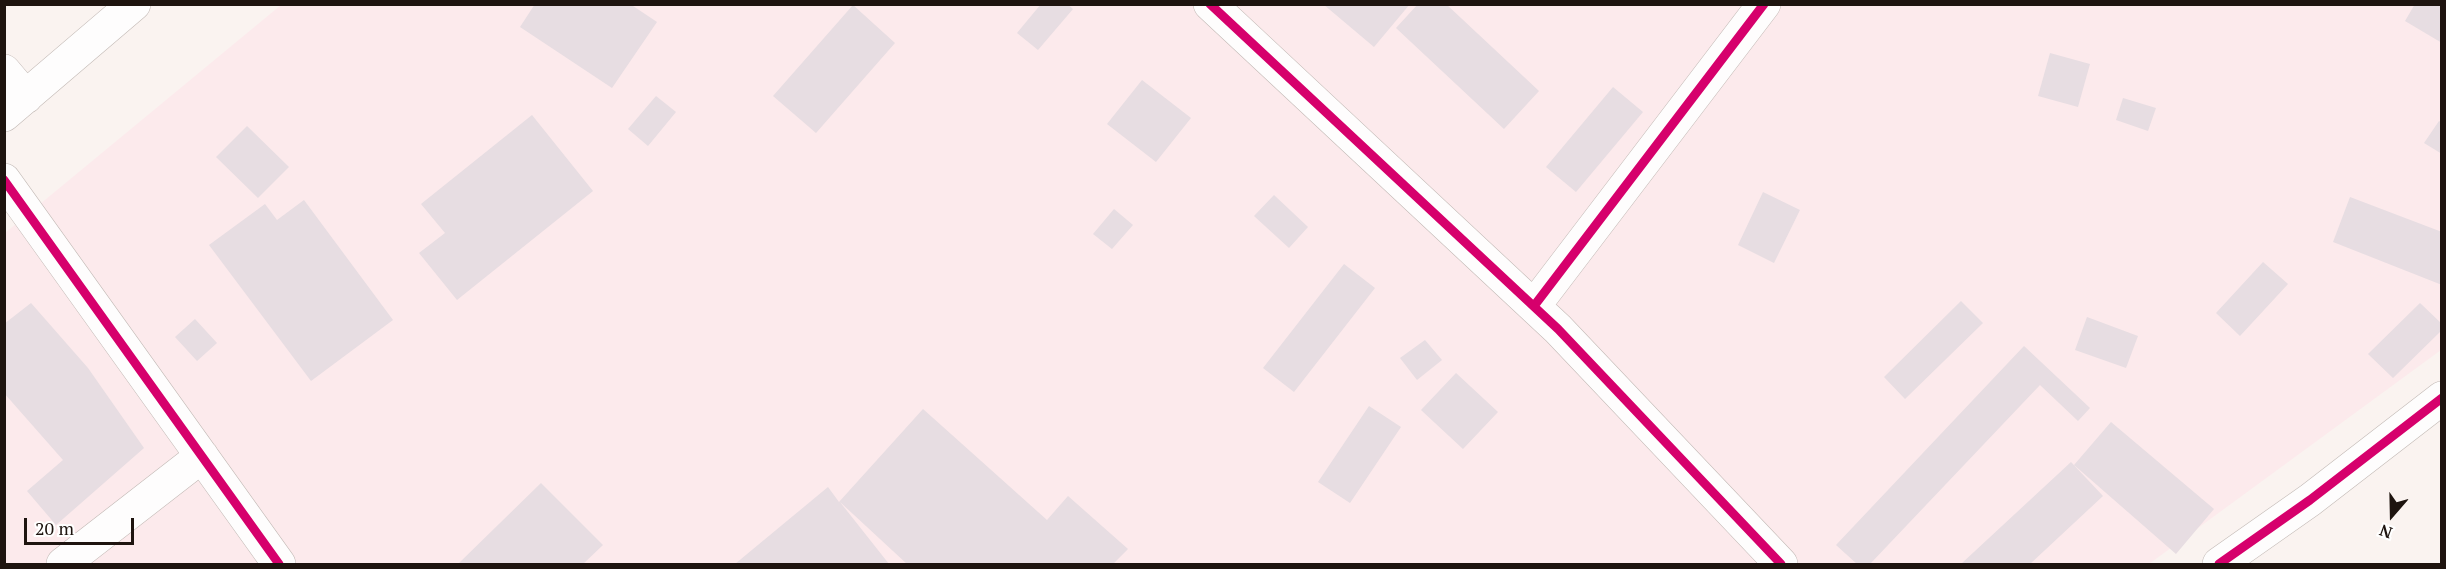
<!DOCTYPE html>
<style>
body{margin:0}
#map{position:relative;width:2446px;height:569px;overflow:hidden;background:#faf3f0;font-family:"PT Serif",serif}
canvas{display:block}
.frame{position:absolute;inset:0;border:6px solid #1e140f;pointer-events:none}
.north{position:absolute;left:2362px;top:485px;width:60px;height:60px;-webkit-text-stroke:4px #fff;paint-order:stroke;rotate:200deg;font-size:16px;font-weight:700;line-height:24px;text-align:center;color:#1e140f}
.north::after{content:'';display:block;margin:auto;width:21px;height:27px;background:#1e140f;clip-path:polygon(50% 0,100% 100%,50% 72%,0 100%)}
.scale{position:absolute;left:24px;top:518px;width:110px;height:27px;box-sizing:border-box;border:3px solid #1e140f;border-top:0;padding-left:8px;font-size:18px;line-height:21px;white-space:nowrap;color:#1e140f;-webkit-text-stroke:4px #fff;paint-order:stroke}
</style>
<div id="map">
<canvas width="2446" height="569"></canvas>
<div class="frame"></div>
<div class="north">N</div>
<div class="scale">20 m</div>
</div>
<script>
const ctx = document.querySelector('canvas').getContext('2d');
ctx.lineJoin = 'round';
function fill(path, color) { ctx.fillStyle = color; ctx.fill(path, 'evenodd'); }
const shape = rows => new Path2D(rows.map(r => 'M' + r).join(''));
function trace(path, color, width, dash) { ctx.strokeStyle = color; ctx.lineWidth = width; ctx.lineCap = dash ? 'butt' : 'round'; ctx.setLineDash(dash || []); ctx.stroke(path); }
fill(shape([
 [281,5,2441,5,2441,350,2149,564,5,564,5,233]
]), '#fceaec');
fill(shape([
 [535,4,630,4,657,22,612,88,520,27],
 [1041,4,1067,4,1073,9,1038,50,1017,33],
 [1323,4,1410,4,1374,47],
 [1418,4,1446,4,1539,91,1504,129,1396,28],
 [2415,4,2442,4,2442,43,2405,21],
 [853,5,895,43,816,133,773,96],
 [2050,53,2090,64,2078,107,2038,96],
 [1142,80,1191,118,1156,162,1107,124],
 [1613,87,1643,112,1576,192,1546,167],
 [656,96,676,112,648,146,628,129],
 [2123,98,2156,108,2148,131,2116,120],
 [532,115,593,191,457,300,419,253,445,233,421,204],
 [2439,121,2442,123,2442,154,2424,143],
 [247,126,289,167,258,198,216,157],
 [1763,192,1800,210,1774,263,1738,245],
 [1274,195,1308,227,1289,248,1254,216],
 [2350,197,2442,232,2442,285,2333,242],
 [304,200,393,320,311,381,209,245,265,204,277,220],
 [1114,209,1133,225,1112,249,1093,234],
 [2263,262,2288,284,2240,336,2216,313],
 [1344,264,1375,288,1294,392,1263,368],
 [1961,301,1983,323,1905,399,1884,377],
 [31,303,88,368,144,448,56,525,27,491,63,460,4,393,4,324],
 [2420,303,2442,324,2442,330,2393,378,2368,354],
 [2087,317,2138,336,2126,368,2075,350],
 [195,319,217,343,197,361,175,337],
 [1425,340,1442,360,1417,380,1400,358],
 [2024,346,2090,408,2078,421,2040,385,1870,564,1857,564,1836,545],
 [1456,373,1498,412,1463,449,1421,410],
 [1369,406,1401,427,1350,503,1318,482],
 [923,409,1047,520,1068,496,1128,549,1113,564,907,564,840,502,889,564,735,564,828,487,839,502],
 [2111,422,2214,509,2176,554,2074,465],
 [2071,462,2103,496,2030,564,1961,564],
 [541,483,603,545,583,564,458,564]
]), '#e7dde2');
const minor = shape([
 [1210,4,1558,329,1781,564],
 [4,71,26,97],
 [4,115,134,4],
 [4,180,279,564],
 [1534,306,1764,4],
 [63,564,202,456],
 [2219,564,2310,500,2442,398]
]);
trace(minor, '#c2b9b5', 34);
trace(minor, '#fefdfd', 33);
trace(shape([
 [1210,4,1558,329,1781,564],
 [4,180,279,564],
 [1534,306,1764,4],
 [2219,564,2310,500,2442,398]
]), '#d6006c', 9);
</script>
